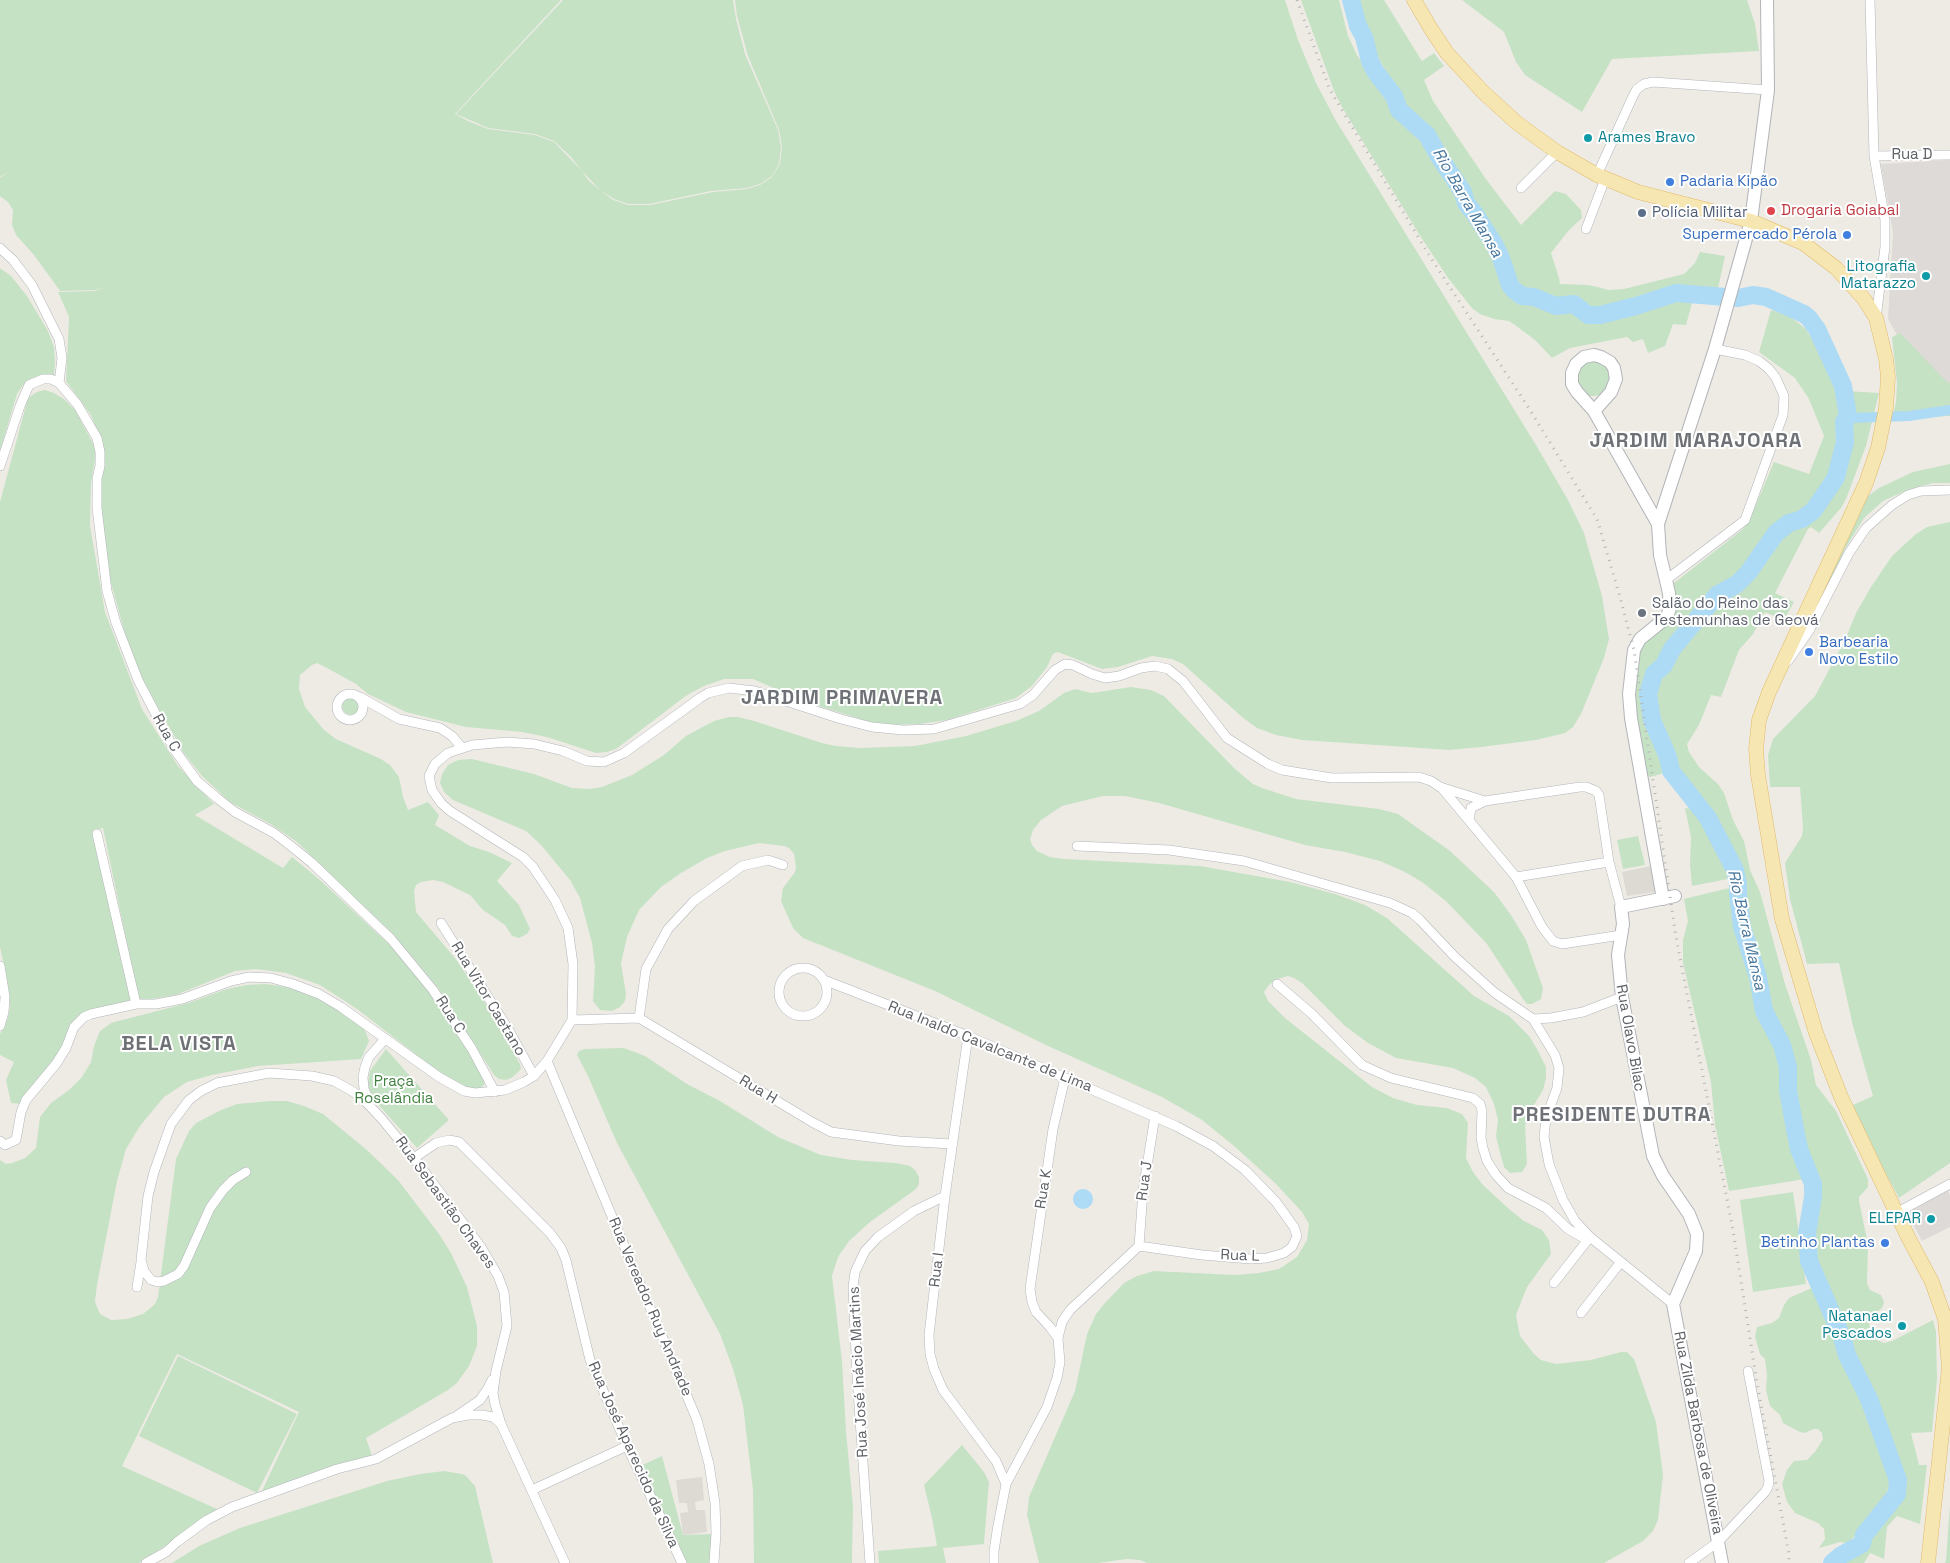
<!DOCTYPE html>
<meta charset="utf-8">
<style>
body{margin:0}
canvas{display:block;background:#eeebe5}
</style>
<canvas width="1950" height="1563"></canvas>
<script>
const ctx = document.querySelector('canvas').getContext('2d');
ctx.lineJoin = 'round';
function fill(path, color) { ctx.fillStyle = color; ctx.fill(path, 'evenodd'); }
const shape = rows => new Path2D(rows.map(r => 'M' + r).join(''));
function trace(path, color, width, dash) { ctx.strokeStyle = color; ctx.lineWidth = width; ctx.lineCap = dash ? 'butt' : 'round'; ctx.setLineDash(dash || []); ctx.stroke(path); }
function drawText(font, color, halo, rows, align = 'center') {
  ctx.font = font + ' "Space Grotesk",sans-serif'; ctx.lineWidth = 4; ctx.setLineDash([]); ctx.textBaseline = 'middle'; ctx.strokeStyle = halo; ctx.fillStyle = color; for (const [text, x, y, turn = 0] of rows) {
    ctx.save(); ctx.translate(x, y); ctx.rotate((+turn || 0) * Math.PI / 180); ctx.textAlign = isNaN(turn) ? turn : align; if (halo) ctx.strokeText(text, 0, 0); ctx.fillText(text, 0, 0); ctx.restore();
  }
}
fill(shape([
 [1950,160,1950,382,1929,392,1888,319,1893,233,1881,164],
 [1948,1191,1950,1195,1950,1227,1922,1241,1907,1213]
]), '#dddad7');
fill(shape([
 [1651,866,1655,892,1627,896,1622,872],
 [702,1477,704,1500,695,1502,696,1510,705,1510,707,1532,683,1535,680,1513,688,1512,687,1503,679,1503,676,1480]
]), '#dddad4');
fill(shape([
 [0,0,561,0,455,114,468,121,488,129,535,135,554,142,582,171,571,157,554,141,535,134,488,128,456,114,563,0,733,0,736,19,745,54,778,130,781,147,779,164,772,176,760,184,747,188,711,191,649,204,628,204,614,199,600,190,582,171,589,181,600,190,613,200,628,205,650,205,713,192,747,189,760,185,772,177,780,164,782,146,779,130,748,56,737,16,735,0,1285,0,1298,40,1316,83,1335,119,1536,445,1568,500,1584,533,1602,596,1609,639,1604,658,1581,714,1573,727,1565,733,1536,740,1481,747,1450,750,1302,740,1276,735,1257,728,1242,717,1183,664,1172,659,1152,656,1118,667,1102,669,1058,652,1053,654,1047,667,1032,686,1016,698,947,720,920,724,888,725,873,723,806,702,753,679,724,679,704,686,687,695,616,749,607,752,596,753,547,737,522,732,466,727,406,712,368,694,356,684,327,668,317,663,312,665,300,675,299,689,305,707,324,730,336,739,381,759,390,765,399,777,403,797,408,810,428,802,439,815,435,825,470,846,489,852,512,863,497,881,519,905,530,929,527,934,519,938,512,936,505,925,483,910,470,895,443,882,433,880,421,882,416,885,414,891,416,912,455,958,481,996,520,1064,521,1069,513,1077,506,1080,499,1079,494,1075,438,988,395,936,297,842,272,825,230,802,202,776,183,752,140,675,127,641,111,583,102,524,101,482,104,449,91,415,66,381,69,317,58,292,94,291,106,287,95,290,60,291,34,255,16,235,12,225,13,210,8,202,0,196,0,178,10,171,0,177],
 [1301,0,1339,0,1348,36,1357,55,1377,83,1393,113,1420,131,1433,156,1455,183,1464,208,1472,215,1476,227,1496,260,1507,287,1515,298,1525,303,1537,300,1558,311,1569,310,1579,316,1587,318,1627,312,1669,298,1694,296,1686,325,1673,324,1665,346,1648,353,1643,339,1633,342,1627,337,1570,348,1552,358,1535,340,1515,325,1509,321,1494,319,1480,314,1472,308,1448,278,1419,234,1342,107,1334,91],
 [1356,0,1384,0,1422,61,1434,53,1444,66,1424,80,1433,101,1486,179,1521,225,1555,191,1566,194,1581,210,1582,218,1569,230,1551,253,1559,278,1560,284,1589,285,1609,290,1624,289,1684,274,1695,263,1700,252,1725,256,1717,293,1682,290,1670,291,1616,309,1601,311,1596,310,1585,304,1575,302,1562,304,1537,292,1522,291,1510,273,1507,256,1460,180,1422,124,1403,110,1397,91,1373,48],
 [1462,0,1747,0,1755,24,1759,51,1612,59,1582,112,1525,75,1516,62,1504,32],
 [0,268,11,276,27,296,48,331,54,347,55,361,54,377,46,375,32,378,23,385,17,394,0,451],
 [1771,310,1788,315,1806,329,1823,358,1838,398,1842,425,1839,447,1831,471,1816,500,1802,512,1775,527,1763,542,1751,563,1708,600,1673,641,1653,668,1648,676,1645,689,1645,701,1652,737,1665,764,1665,770,1661,774,1650,777,1645,775,1632,706,1636,653,1675,596,1674,583,1743,529,1749,521,1774,462,1809,474,1824,436,1809,399,1795,378,1759,352],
 [1900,333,1948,383,1950,382,1950,416,1892,419,1896,402,1897,383,1892,337],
 [1591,358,1607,364,1612,382,1600,395,1594,396,1589,396,1579,391,1574,371],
 [45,390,54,393,65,400,75,410,95,447,95,459,91,485,90,526,105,612,142,709,178,766,214,804,195,815,283,868,292,857,320,880,378,934,396,951,430,993,464,1041,484,1077,484,1085,479,1089,470,1090,453,1083,357,1009,320,985,286,973,256,969,235,971,176,995,139,1001,103,828,93,830,133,1002,91,1012,21,1104,11,1103,6,1080,14,1062,0,1055,0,1034,8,1018,10,1007,8,984,0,947,0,502,28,398,37,392],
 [1847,391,1879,393,1866,446,1846,499,1841,508,1819,533,1811,527,1808,529,1775,593,1794,602,1784,620,1765,612,1753,634,1739,650,1721,697,1711,695,1699,725,1687,744,1689,752,1699,767,1718,784,1724,793,1733,820,1744,841,1750,870,1760,892,1785,984,1811,1060,1816,1085,1836,1111,1868,1179,1868,1187,1859,1197,1859,1201,1868,1244,1867,1283,1870,1290,1881,1295,1884,1302,1882,1308,1874,1314,1869,1322,1870,1330,1877,1340,1884,1343,1892,1341,1933,1320,1936,1332,1937,1379,1932,1432,1911,1433,1919,1465,1927,1465,1920,1524,1897,1516,1887,1527,1884,1559,1870,1553,1864,1563,1839,1563,1869,1547,1866,1538,1868,1534,1900,1494,1900,1475,1874,1403,1863,1376,1851,1354,1814,1258,1812,1229,1813,1218,1820,1202,1819,1178,1817,1171,1804,1148,1797,1126,1793,1089,1793,1069,1784,1043,1767,1008,1765,986,1746,921,1740,878,1716,821,1683,784,1677,774,1660,733,1654,707,1653,695,1657,682,1675,651,1690,633,1721,599,1754,572,1773,542,1782,533,1818,509,1836,486,1851,439,1853,420],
 [1950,464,1950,483,1933,483,1907,490,1883,501,1864,518,1845,549,1809,629,1801,624,1868,496,1879,488,1913,472],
 [1950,522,1950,1163,1899,1198,1878,1159,1853,1105,1873,1096,1853,1026,1839,963,1807,964,1790,899,1785,863,1802,836,1803,827,1800,787,1770,787,1768,755,1773,739,1815,696,1845,640,1856,613,1871,587,1892,556,1916,534,1927,527],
 [1131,687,1151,690,1164,696,1235,769,1253,784,1262,788,1296,799,1379,809,1398,814,1450,851,1494,892,1511,915,1526,940,1543,988,1541,999,1532,1004,1527,1004,1523,999,1487,944,1447,902,1422,882,1403,871,1380,861,1345,852,1305,845,1159,803,1125,796,1103,796,1062,806,1041,820,1033,830,1030,839,1032,845,1037,851,1050,857,1064,859,1200,866,1290,882,1335,894,1365,905,1387,918,1474,996,1509,1016,1529,1036,1537,1049,1546,1067,1546,1078,1543,1090,1532,1108,1525,1126,1527,1164,1522,1172,1510,1173,1504,1167,1500,1153,1496,1136,1498,1120,1494,1104,1486,1087,1475,1078,1453,1068,1396,1058,1368,1043,1345,1026,1302,983,1294,978,1288,976,1277,979,1269,985,1264,992,1268,1001,1285,1018,1372,1087,1393,1098,1417,1105,1447,1108,1462,1114,1468,1123,1466,1158,1473,1172,1482,1184,1509,1209,1524,1221,1542,1230,1549,1240,1551,1254,1527,1287,1516,1315,1520,1336,1534,1354,1541,1360,1556,1364,1591,1360,1621,1352,1627,1352,1634,1359,1656,1422,1663,1475,1658,1520,1653,1531,1643,1541,1604,1563,1147,1563,1140,1560,1127,1559,1098,1563,1039,1563,1027,1515,1029,1497,1075,1391,1087,1334,1096,1314,1104,1304,1124,1283,1137,1276,1154,1271,1235,1275,1259,1273,1279,1269,1297,1257,1307,1240,1309,1224,1302,1212,1275,1183,1234,1146,1202,1120,1162,1097,1048,1046,935,991,803,938,793,928,781,901,783,888,795,872,796,867,794,854,789,848,784,846,759,843,725,851,707,858,681,873,661,887,639,910,627,937,621,963,626,994,625,1001,620,1007,612,1011,600,1010,593,1001,595,967,592,943,580,898,570,880,541,845,526,831,453,800,444,792,440,783,442,774,448,765,458,760,472,759,534,774,572,788,589,789,602,787,632,775,664,755,686,736,697,730,714,721,729,717,738,717,754,721,822,743,836,746,860,748,915,746,966,736,1016,721,1039,711,1064,693,1075,689,1092,693],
 '342 706a9 9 0 1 1 18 0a9 9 0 1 1-18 0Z',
 [1681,794,1694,805,1706,817,1733,878,1692,886,1690,865,1691,837,1685,808,1690,809],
 [1638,836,1645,865,1623,869,1617,840],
 [1733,887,1735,917,1764,1028,1784,1069,1783,1088,1797,1152,1806,1179,1729,1191,1715,1125,1711,1082,1683,963,1683,940,1688,921,1684,899],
 [266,984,286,987,310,994,337,1009,364,1028,369,1041,361,1059,258,1066,212,1075,187,1082,164,1097,140,1126,126,1149,117,1181,97,1285,95,1302,100,1314,111,1320,127,1319,143,1314,155,1304,158,1297,176,1159,189,1131,196,1123,221,1110,237,1104,270,1101,287,1101,304,1106,323,1114,367,1150,398,1180,439,1234,451,1253,467,1287,477,1326,477,1346,469,1366,457,1383,448,1390,366,1438,372,1456,262,1491,299,1412,177,1354,122,1466,219,1510,139,1563,0,1563,0,1160,6,1164,12,1163,25,1158,36,1148,40,1117,51,1103,69,1090,82,1077,91,1062,94,1046,100,1031,111,1023,188,1003,227,989,246,985],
 [624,1048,645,1056,687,1084,720,1101,778,1137,821,1155,852,1160,896,1163,910,1166,915,1170,919,1177,919,1184,916,1189,870,1222,849,1241,838,1257,832,1276,842,1361,846,1431,853,1506,852,1563,754,1563,753,1490,743,1405,733,1369,720,1334,617,1143,588,1076,577,1055,579,1051,585,1049],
 [386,1049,449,1120,417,1148,375,1101,370,1091,368,1081,370,1071],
 [1793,1192,1806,1284,1753,1292,1740,1200],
 [1814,1287,1866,1399,1888,1461,1891,1481,1884,1501,1851,1540,1847,1543,1840,1542,1819,1548,1825,1539,1824,1529,1818,1523,1795,1513,1787,1502,1782,1484,1787,1470,1794,1461,1807,1460,1815,1452,1823,1439,1822,1433,1818,1429,1814,1429,1804,1433,1800,1432,1783,1423,1780,1415,1770,1406,1766,1390,1767,1375,1765,1359,1760,1354,1755,1337,1757,1327,1772,1323,1779,1318,1784,1305,1789,1298],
 [178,1356,297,1414,257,1493,139,1436],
 [962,1445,984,1472,989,1482,984,1544,943,1548,946,1563,879,1563,878,1551,937,1546,932,1518,924,1485],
 [662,1456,683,1535,712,1534,710,1563,684,1563,638,1467],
 [444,1471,462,1474,466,1476,475,1486,493,1563,172,1563,199,1546,240,1528,387,1481,420,1474],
 [1950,1505,1950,1563,1945,1563,1946,1560]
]), '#c6e2c5');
fill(shape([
 '1073 1199a10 10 0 1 1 20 0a10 10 0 1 1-20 0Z'
]), '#addaf5');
trace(shape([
 [1851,418,1909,416,1950,410]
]), '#addaf5', 10);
trace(shape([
 [1351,0,1358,26,1364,37,1370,61,1375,71,1394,96,1399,110,1427,135,1440,158,1463,192,1466,203,1475,214,1494,244,1501,258,1510,285,1514,290,1522,296,1534,297,1556,306,1574,304,1588,315,1600,315,1636,306,1676,293,1738,298,1753,295,1766,297,1804,314,1809,318,1817,329,1843,386,1848,416,1844,422,1845,442,1836,477,1831,485,1813,511,1802,519,1789,523,1776,533,1748,573,1737,584,1717,595,1672,649,1664,665,1654,674,1648,694,1652,720,1668,757,1671,771,1708,818,1735,870,1738,884,1738,894,1742,927,1758,977,1764,1011,1782,1045,1788,1067,1788,1090,1795,1129,1799,1149,1813,1184,1813,1197,1807,1233,1809,1261,1842,1337,1847,1355,1869,1399,1898,1480,1897,1494,1864,1535,1862,1544,1840,1556,1832,1563]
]), '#addaf5', 18);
const street = shape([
 [1870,0,1874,156,1885,220,1885,247,1876,318],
 [1874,156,1950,155],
 [1597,175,1634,94,1637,89,1644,84,1653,82,1768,90],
 [1521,188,1557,152],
 [1586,229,1605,179],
 [0,248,13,260,32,285,59,339,62,358,59,383],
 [0,466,20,406,29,385,43,379,51,379,59,383,77,404,97,438,100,452,100,466,97,479,97,508,107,591,116,623,138,680,174,749,197,781,217,798,235,812,274,833,291,846,312,863,391,939,433,990,472,1049,495,1092],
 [1666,580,1745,520,1783,415,1784,396,1776,378,1769,369,1759,361,1745,355,1715,349],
 [1788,661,1809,631,1849,553,1866,528,1892,505,1908,495,1921,491,1950,490],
 '337 707a13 13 0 1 1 26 0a13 13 0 1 1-26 0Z',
 [360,697,399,719,440,728,452,736,462,748],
 [1441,787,1516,877,1542,927,1553,941,1562,944,1621,935],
 [1469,820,1471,808,1485,801,1580,787,1586,787,1596,791,1599,795,1609,862,1621,907],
 [97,834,136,1004],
 [1077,846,1169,850,1244,861,1390,903,1412,913,1420,920,1455,957,1495,993,1533,1019,1551,1018,1583,1012,1622,997],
 [1516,877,1609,862],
 [441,923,507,1027,534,1076],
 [0,966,5,997,4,1012,0,1026],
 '779 992a24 24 0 1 1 48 0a24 24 0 1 1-48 0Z',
 [824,980,968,1036,1176,1126,1213,1146,1245,1170,1276,1202,1294,1227,1297,1236,1292,1247,1284,1253,1267,1258,1251,1259,1202,1255,1139,1246,1070,1310,1062,1322,1058,1338],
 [1277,984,1312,1014,1362,1065,1391,1078,1473,1098,1480,1104,1482,1111,1481,1138,1483,1148,1487,1161,1496,1175,1508,1188,1546,1208,1568,1229,1587,1240],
 [639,1018,646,969,668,929,694,901,742,866,768,860,783,865],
 [1533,1019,1555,1055,1559,1068,1557,1088,1546,1118,1544,1137,1549,1164,1563,1200,1575,1221,1590,1237,1673,1304],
 [572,1020,639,1018,812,1122,831,1132,899,1141,952,1144],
 [968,1036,945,1196,929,1335,930,1354,934,1369,943,1390,996,1461,1006,1484],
 [547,1061,697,1420,709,1464,715,1503,716,1533,714,1563],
 [370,1103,364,1089,363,1077,365,1067,369,1057,385,1039],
 [0,1141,5,1145,16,1140,21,1112,26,1100,56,1064,66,1048,74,1027,84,1017,91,1014,136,1004,156,1004,182,999,231,981,249,977,271,978,293,984,319,994,341,1007,439,1077,464,1091,475,1093,505,1090,524,1082,534,1076,547,1061,572,1020,573,964,568,928,555,900,533,867,523,857,450,811,441,803,432,790,429,776,435,764,448,753,472,745,507,742,534,744,563,751,587,761,604,762,624,753,700,698,708,693,729,688,755,691,841,719,872,727,903,730,934,729,1020,704,1033,695,1055,670,1065,664,1073,665,1092,674,1105,678,1119,676,1141,668,1155,666,1168,669,1183,681,1227,738,1268,764,1282,770,1332,778,1419,777,1431,781,1440,787,1485,801],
 [414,1158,436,1143,449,1140,459,1142,550,1233,561,1248,566,1260,590,1360,627,1446,682,1563],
 [246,1172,233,1180,223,1190,210,1208,184,1266,178,1274,164,1281,158,1282,151,1280,144,1271,141,1260,148,1196,154,1172,171,1124,189,1100,201,1091,217,1083,269,1073,312,1076,334,1081,352,1091,363,1099,381,1118,414,1158,481,1247,498,1276,504,1292,507,1326,496,1371,493,1393,495,1404,501,1424,565,1563],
 [1896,1213,1950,1184],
 [1139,1246,1143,1191,1155,1116],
 [1554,1283,1590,1237],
 [137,1287,141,1262],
 [1581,1313,1620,1263],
 [458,1415,480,1400,488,1388,492,1380],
 [532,1490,627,1446],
 [146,1563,166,1552,177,1542,207,1520,232,1507,337,1469,376,1459,452,1418,468,1415,482,1415,493,1417,501,1424],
 [870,1563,857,1376,853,1287,855,1272,865,1251,878,1237,914,1211,945,1196],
 [994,1563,994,1551,998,1525,1006,1484,1047,1407,1057,1378,1060,1362,1058,1338,1050,1327,1036,1312,1032,1302,1030,1289,1053,1129,1065,1078],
 [1689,1563,1718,1542,1765,1492,1768,1487,1769,1481,1748,1371]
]);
const secondary = shape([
 [1594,411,1611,392,1616,379,1614,368,1610,362,1601,357,1594,355,1584,357,1576,364,1572,373,1572,384,1577,392,1594,411,1658,524,1660,555,1669,593,1670,608,1667,617,1640,639,1634,650,1629,694,1631,718,1663,899],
 [1658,524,1715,349,1751,221,1768,90,1767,0],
 [1675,896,1621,907,1623,924,1618,955,1622,997,1653,1156,1663,1176,1689,1214,1697,1234,1696,1251,1673,1304,1722,1563]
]);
const primary = shape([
 [1414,0,1431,29,1447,53,1483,92,1517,123,1557,152,1597,175,1638,192,1751,221,1803,243,1836,268,1864,299,1876,318,1886,359,1888,377,1886,408,1878,448,1866,483,1769,692,1759,720,1756,749,1758,775,1782,919,1816,1033,1841,1097,1908,1237,1932,1282,1945,1319,1949,1368,1928,1563]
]);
trace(street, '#b2b5b9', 10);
trace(secondary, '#b2b4b8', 14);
trace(primary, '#e2b96a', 15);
trace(street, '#fff', 9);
trace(secondary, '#fff', 12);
trace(primary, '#f6e7b2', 14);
trace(shape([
 [1297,0,1330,90,1429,255,1530,410,1597,519,1620,597,1634,650,1676,937,1733,1230,1757,1383,1789,1554,1789,1563]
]), '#b3b4b4', 3, [1, 6]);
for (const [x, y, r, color] of [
 [1588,138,5,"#0f9aa8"],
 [1670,182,5,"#3f7fe0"],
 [1771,211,5,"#e0444e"],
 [1642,213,5,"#5c6f8a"],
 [1847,235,5,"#3f7fe0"],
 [1926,276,5,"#0f9aa8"],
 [1642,613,5,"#6b7280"],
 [1809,652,5,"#3f7fe0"],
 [1931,1219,5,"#0f9aa8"],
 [1885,1243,5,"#3f7fe0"],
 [1902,1326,5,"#0f9aa8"]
]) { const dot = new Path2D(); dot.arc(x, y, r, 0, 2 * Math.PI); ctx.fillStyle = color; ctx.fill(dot); trace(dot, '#fff', 2); }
drawText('15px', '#0d838f', '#fff', [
 ["Arames Bravo",1598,138,"left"],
 ["Litografia",1916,267],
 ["Matarazzo",1916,284],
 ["ELEPAR",1921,1219],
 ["Natanael",1892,1317],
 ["Pescados",1892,1334]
], 'right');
drawText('15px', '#5d6064', '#fff', [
 ["Rua D",1912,155],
 ["Rua C",166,733,61],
 ["Rua Vitor Caetano",488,999,59],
 ["Rua C",450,1015,57],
 ["Rua Olavo Bilac",1630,1038,80],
 ["Rua Inaldo Cavalcante de Lima",990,1047,22],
 ["Rua H",758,1090,31],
 ["Rua J",1145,1181,-82],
 ["Rua K",1044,1189,-81],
 ["Rua Sebastião Chaves",445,1203,54],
 ["Rua L",1240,1256,2],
 ["Rua I",937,1270,-83],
 ["Rua Vereador Ruy Andrade",650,1307,67],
 ["Rua José Inácio Martins",859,1372,-93],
 ["Rua Zilda Barbosa de Oliveira",1698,1433,79],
 ["Rua José Aparecido da Silva",633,1455,66]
]);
drawText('15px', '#366cbe', '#fff', [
 ["Padaria Kipão",1680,182],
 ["Supermercado Pérola",1837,235,"right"],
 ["Barbearia",1819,643],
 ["Novo Estilo",1819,660],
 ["Betinho Plantas",1875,1243,"right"]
], 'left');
drawText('15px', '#be3a42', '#fff', [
 ["Drogaria Goiabal",1781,211]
], 'left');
drawText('15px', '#4e5e75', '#fff', [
 ["Polícia Militar",1652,213]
], 'left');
drawText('15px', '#5b616d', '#fff', [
 ["Salão do Reino das",1652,604],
 ["Testemunhas de Geová",1652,621]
], 'left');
drawText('15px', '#40813f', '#fff', [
 ["Praça",394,1082],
 ["Roselândia",394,1099]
]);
drawText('italic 16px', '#49779d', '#fff', [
 ["Rio Barra Mansa",1467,203,60],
 ["Rio Barra Mansa",1746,930,77]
]);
ctx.letterSpacing = '1px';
drawText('bold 20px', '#6e7276', '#fff', [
 ["JARDIM MARAJOARA",1696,442],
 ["JARDIM PRIMAVERA",842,699],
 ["BELA VISTA",179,1045],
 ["PRESIDENTE DUTRA",1612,1116]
]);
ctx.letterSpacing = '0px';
</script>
